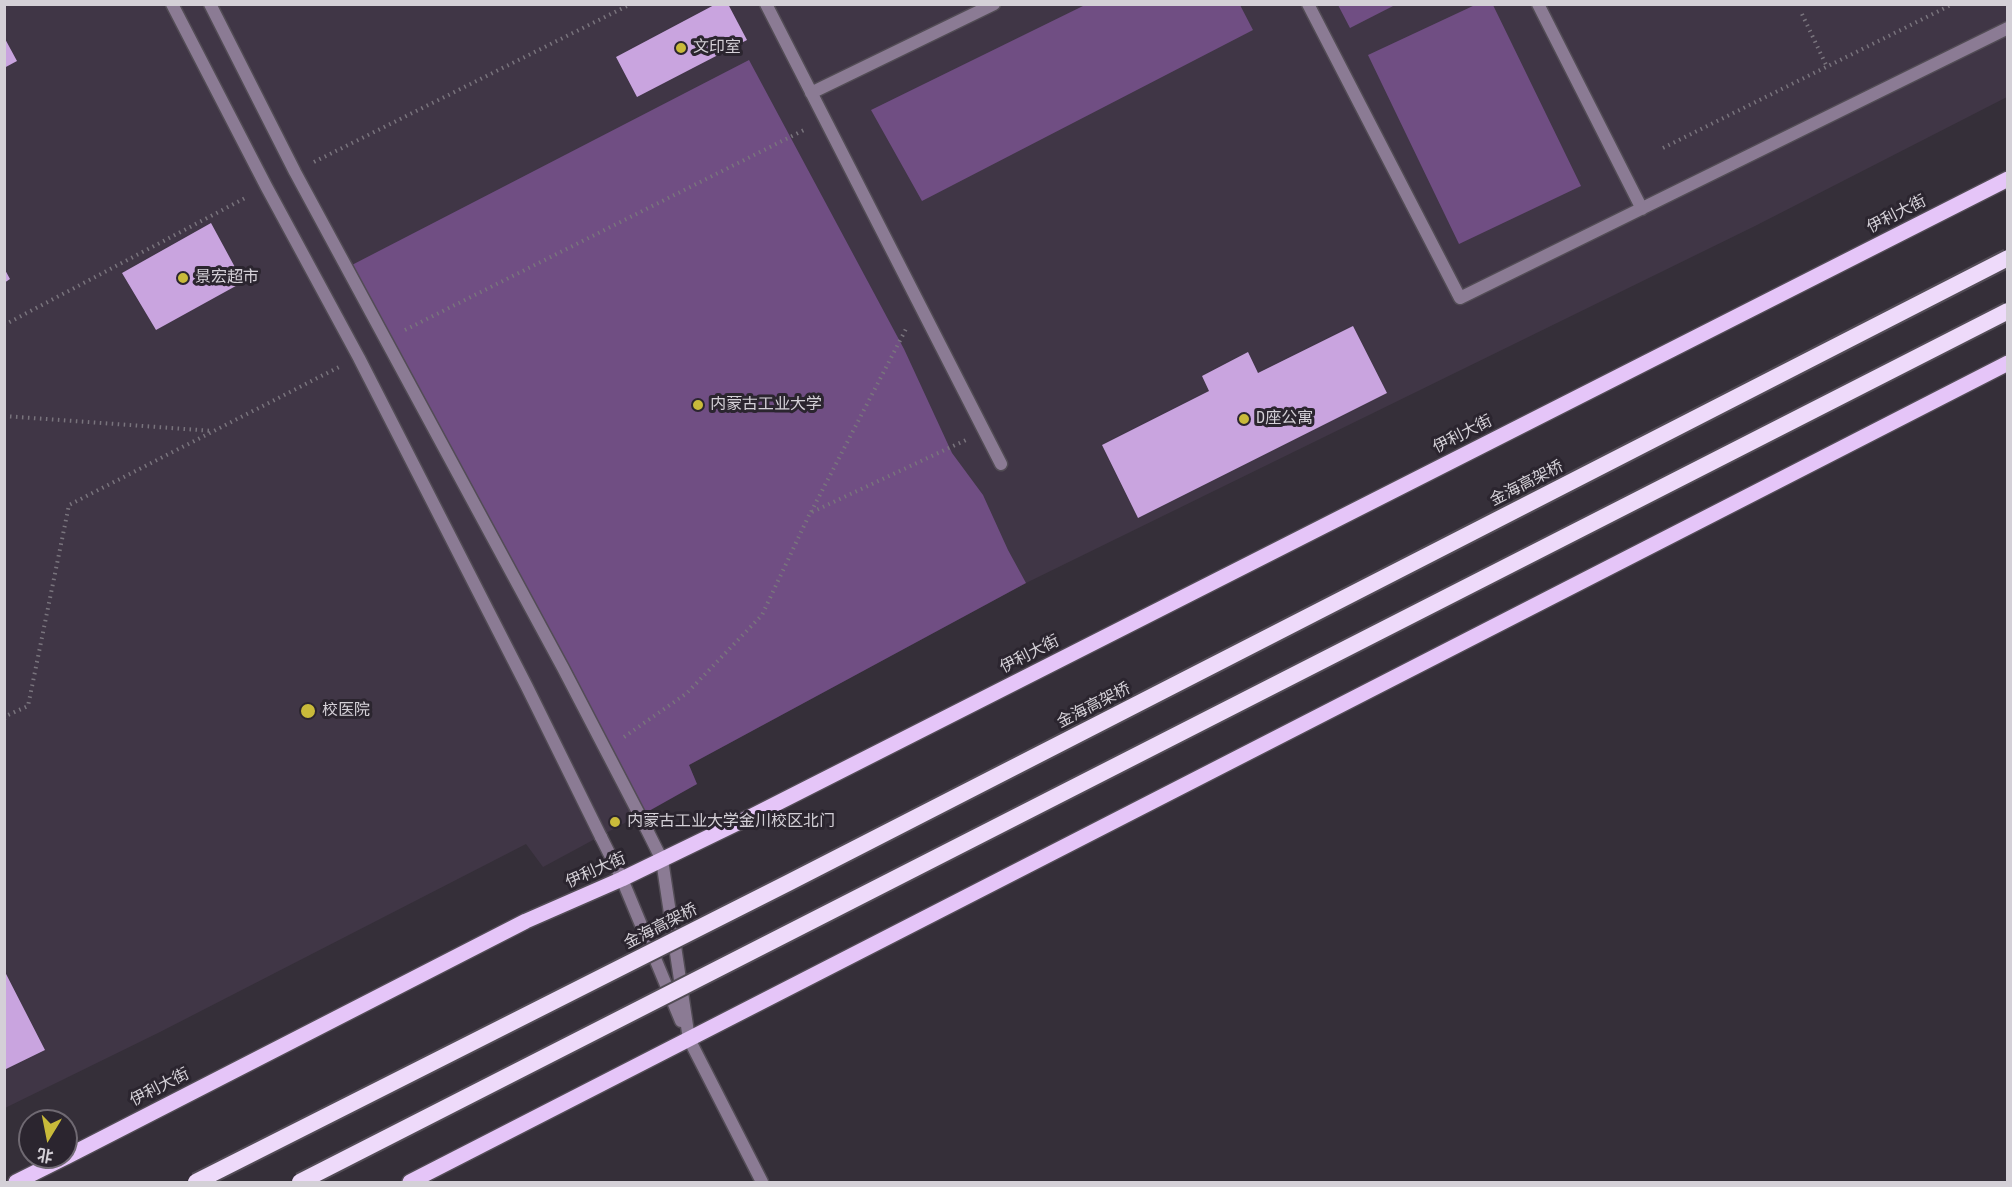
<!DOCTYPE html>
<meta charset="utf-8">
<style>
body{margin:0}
#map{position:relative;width:2012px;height:1187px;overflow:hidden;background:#352f39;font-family:"Roboto Condensed","Noto Sans SC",sans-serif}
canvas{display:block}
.frame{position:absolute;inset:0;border:6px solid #d4d0d7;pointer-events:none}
.north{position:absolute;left:18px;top:1109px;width:60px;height:60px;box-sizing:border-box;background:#2b252f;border:2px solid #6f6972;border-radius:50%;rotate:190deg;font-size:16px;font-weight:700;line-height:24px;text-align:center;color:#d4d0d7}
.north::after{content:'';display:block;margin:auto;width:21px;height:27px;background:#c9ba3a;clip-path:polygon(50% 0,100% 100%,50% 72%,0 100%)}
</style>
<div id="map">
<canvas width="2012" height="1187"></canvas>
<div class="frame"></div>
<div class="north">北</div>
</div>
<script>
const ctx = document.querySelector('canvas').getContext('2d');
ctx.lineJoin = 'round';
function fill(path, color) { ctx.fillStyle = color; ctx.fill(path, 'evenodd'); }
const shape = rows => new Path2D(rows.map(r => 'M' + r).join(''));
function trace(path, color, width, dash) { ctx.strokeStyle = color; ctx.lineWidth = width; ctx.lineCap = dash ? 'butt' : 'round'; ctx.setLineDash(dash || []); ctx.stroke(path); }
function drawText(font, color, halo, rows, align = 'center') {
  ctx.font = font + ' "Roboto Condensed","Noto Sans SC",sans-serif'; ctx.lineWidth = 6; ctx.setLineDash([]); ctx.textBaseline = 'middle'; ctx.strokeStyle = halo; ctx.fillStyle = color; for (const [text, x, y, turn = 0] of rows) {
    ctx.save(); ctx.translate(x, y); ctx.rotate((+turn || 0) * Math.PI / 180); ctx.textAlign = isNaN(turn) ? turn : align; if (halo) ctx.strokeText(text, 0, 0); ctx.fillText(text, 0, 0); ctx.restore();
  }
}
fill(shape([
 [5,5,2007,5,2007,97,1755,226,1026,583,689,765,697,784,543,867,526,844,160,1032,5,1108]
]), '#403646');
fill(shape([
 [1085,5,1240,5,1253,30,922,201,871,110],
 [1338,5,1395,5,1350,28],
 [1475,5,1493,5,1581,186,1459,244,1368,55],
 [749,60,904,349,952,453,983,495,1008,550,1026,583,689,765,697,784,640,816,348,267]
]), '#704e83');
fill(shape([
 [716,4,728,4,747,40,637,97,616,57],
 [4,37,17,61,4,68],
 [211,223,243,282,156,330,122,273],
 [4,268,10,279,4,283],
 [1353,326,1387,393,1138,518,1102,445,1209,391,1202,376,1248,352,1258,373],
 [4,970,45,1050,4,1070,4,1040,6,1039,4,1036]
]), '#c9a4df');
const service = shape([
 [172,4,266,186,359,358,527,687,601,837],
 [210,4,295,172,563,668,640,816],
 [766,4,1001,464],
 [1308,4,1460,298,2008,28],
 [1538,4,1642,209],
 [811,93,994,4]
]);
const minor = shape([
 [640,816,662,860,689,1039],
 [601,837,622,879,681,1021]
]);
const tertiary = shape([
 [689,1039,762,1182]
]);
const primary = shape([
 [66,1157,526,921,622,879,754,815,2008,179],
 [16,1182,66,1157],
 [410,1182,2008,363]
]);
trace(service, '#524c55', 15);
trace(minor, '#524c55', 15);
trace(tertiary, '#524c55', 15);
trace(primary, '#524c55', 18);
trace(shape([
 [1802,14,1827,67],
 [1663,148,1953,4],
 [314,162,631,4],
 [4,325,247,197],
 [405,330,806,129],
 [4,416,213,431],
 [811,512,907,327],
 [4,719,8,715,28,706,69,505,339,367],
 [624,737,687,693,762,615,810,513,966,440]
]), '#79747d', 4, [1.5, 4.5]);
trace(service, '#8b7b94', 12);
trace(minor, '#8b7b94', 12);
trace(tertiary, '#8b7b94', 12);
trace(primary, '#e5c5f8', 15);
const trunkBridge = shape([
 [196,1182,788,883,2008,258],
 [300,1182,2008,311]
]);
trace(trunkBridge, '#524c55', 20, []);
trace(trunkBridge, '#eedafa', 16);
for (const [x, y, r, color] of [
 [681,48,6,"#c9ba3a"],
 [183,278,6,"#c9ba3a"],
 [698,405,6,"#c9ba3a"],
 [1244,419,6,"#c9ba3a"],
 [308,711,8,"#c9ba3a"],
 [615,822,6,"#c9ba3a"]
]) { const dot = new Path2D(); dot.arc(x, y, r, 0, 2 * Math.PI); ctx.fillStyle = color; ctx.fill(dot); trace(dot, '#2b252f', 2); }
drawText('16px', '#d4d0d7', '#2b252f', [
 ["文印室",693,48],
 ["景宏超市",195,278],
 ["内蒙古工业大学",710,405],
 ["D座公寓",1256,419],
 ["校医院",322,711],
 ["内蒙古工业大学金川校区北门",627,822]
], 'left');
drawText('16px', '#d4d0d7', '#2b252f', [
 ["伊利大街",1897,215,-27],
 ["伊利大街",1463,435,-27],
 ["金海高架桥",1527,484,-27],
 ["伊利大街",1030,655,-27],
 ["金海高架桥",1094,706,-27],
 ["伊利大街",596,871,-24],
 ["金海高架桥",661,927,-27],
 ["伊利大街",160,1088,-27]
]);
</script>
